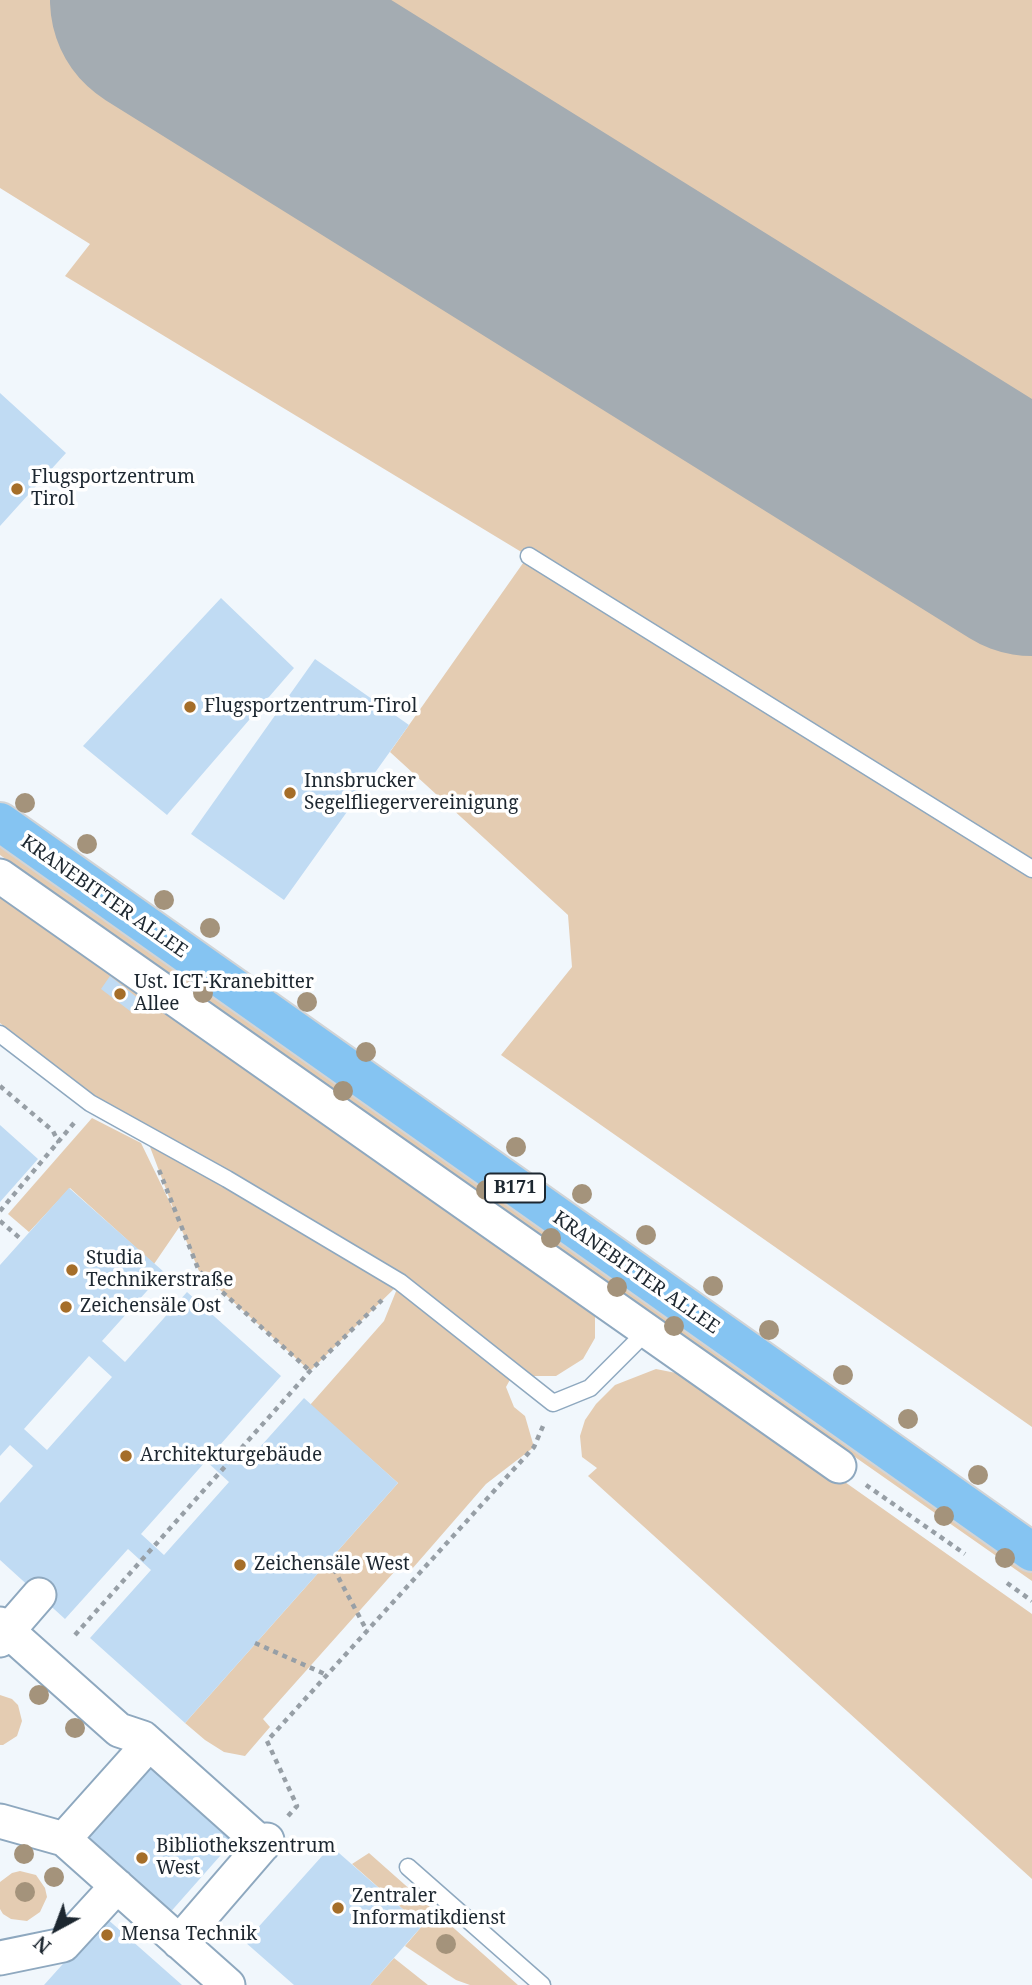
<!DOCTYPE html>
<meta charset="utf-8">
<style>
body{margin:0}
#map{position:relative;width:1032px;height:1985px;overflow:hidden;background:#f1f7fc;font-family:"Noto Serif",serif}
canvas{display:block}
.north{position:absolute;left:21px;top:1894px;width:70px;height:70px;-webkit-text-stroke:5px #fff;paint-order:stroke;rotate:221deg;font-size:19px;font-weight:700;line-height:28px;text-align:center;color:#1d2730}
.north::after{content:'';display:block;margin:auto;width:24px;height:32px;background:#1d2730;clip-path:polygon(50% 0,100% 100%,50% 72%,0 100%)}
</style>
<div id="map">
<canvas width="1032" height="1985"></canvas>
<div class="north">N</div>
</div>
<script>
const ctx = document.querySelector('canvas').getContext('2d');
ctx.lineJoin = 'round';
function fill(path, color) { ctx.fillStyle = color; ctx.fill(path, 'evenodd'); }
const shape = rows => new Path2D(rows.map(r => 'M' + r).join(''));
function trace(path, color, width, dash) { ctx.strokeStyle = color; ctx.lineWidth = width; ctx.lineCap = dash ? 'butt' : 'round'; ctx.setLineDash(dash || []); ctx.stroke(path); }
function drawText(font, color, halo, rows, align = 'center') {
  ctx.font = font + ' "Noto Serif",serif'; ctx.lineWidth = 7; ctx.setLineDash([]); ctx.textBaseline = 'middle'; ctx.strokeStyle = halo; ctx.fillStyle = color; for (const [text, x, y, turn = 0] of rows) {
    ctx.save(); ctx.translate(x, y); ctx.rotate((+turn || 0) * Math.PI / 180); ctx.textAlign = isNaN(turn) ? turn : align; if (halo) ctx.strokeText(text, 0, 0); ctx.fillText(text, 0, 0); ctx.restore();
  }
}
fill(shape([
 [0,0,1032,0,1032,1427,501,1055,572,967,568,915,390,752,528,556,65,276,90,244,0,188],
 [0,841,1032,1567,1032,1581,608,1284,293,1060,0,855],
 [0,889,583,1298,595,1316,595,1338,583,1359,556,1376,512,1376,506,1387,514,1407,525,1416,534,1447,486,1484,412,1569,403,1562,263,1719,270,1727,245,1756,224,1752,205,1740,185,1723,398,1483,310,1405,384,1321,399,1284,310,1371,199,1271,180,1226,154,1264,70,1188,29,1232,8,1214,92,1118,141,1143,175,1213,147,1139,96,1101,0,1023],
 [656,1369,696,1377,1032,1614,1032,1879,588,1476,597,1468,582,1457,580,1436,585,1420,596,1404,615,1385],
 [0,1695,12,1699,18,1705,22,1721,17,1736,3,1745,0,1745],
 [369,1853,518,1985,470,1985,456,1980,405,1946,422,1926,352,1864],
 [20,1871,36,1875,45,1888,47,1897,40,1912,27,1921,11,1919,3,1914,0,1909,0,1882,12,1873],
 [394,1958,428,1985,370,1985]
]), '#e4ccb2');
trace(shape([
 [168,0,1032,538]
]), '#a4acb2', 236);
fill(shape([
 [0,393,66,453,0,526],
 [221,598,294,668,167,815,83,746],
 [315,659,409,725,284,900,191,834],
 [110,976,139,999,130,1011,101,989],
 [0,1125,38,1159,0,1202],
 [69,1188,164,1272,102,1341,125,1362,187,1292,281,1376,220,1445,243,1466,304,1398,398,1483,185,1723,90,1638,151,1570,128,1549,65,1619,0,1560,0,1503,33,1466,10,1445,0,1456,0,1265],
 [89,1356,112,1377,47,1450,24,1429],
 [206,1461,229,1482,164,1555,141,1534],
 [153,1749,243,1830,167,1916,76,1835],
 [331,1846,422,1926,370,1985,294,1985,245,1942],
 [105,1917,182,1985,44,1985]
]), '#c0dbf3');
const lane = shape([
 [529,556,1032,869],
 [0,1034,90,1103,227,1179,400,1282,553,1403,590,1388,648,1330],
 [408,1867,542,1985]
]);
const street = shape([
 [0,876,839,1466],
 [0,1624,119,1730,143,1738,263,1845],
 [0,1640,39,1595],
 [0,1821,64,1839,228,1985],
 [64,1839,149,1744],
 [179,1942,267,1840],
 [0,1958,63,1945,117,1886]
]);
const primary = shape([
 [0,822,1032,1552]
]);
trace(lane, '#8ea8bf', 19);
trace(street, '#8ea8bf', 37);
trace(primary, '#d2d4d6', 42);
trace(shape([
 [0,1086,53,1131,59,1143],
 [159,1170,199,1271,310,1371],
 [0,1211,74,1123],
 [0,1221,22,1240],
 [866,1485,965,1554],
 [329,1560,367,1631],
 [1007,1583,1032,1601],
 [75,1635,310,1371,382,1300],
 [255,1643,327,1675],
 [288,1816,297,1806,267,1741,534,1447,543,1426]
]), '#979fa6', 4.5, [5, 5]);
trace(lane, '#fff', 16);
trace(street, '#fff', 33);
trace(primary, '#85c4f2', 38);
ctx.fillStyle = '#a4937b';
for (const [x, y] of [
 [25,803],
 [87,844],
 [164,900],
 [210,928],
 [203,993],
 [307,1002],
 [366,1052],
 [343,1091],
 [516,1147],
 [486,1190],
 [582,1194],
 [646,1235],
 [551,1238],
 [713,1286],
 [617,1287],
 [674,1326],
 [769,1330],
 [843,1375],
 [908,1419],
 [978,1475],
 [944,1516],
 [1005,1558],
 [39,1695],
 [75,1728],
 [24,1854],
 [54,1877],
 [25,1892],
 [446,1944]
]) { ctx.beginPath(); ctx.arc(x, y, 10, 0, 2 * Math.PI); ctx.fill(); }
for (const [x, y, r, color] of [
 [17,489,7,"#a56e29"],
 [190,707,7,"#a56e29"],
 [290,793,7,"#a56e29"],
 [120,994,7,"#a56e29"],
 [72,1270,7,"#a56e29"],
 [66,1307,7,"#a56e29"],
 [126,1456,7,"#a56e29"],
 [240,1565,7,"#a56e29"],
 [142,1858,7,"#a56e29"],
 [338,1908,7,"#a56e29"],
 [107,1935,7,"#a56e29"]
]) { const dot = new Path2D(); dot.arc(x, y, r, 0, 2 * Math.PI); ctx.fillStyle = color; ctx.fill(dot); trace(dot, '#fff', 2.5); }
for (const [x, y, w] of [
 [515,1188,60]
]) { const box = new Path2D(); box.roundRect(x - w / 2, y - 14.5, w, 29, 5); ctx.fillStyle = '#fff'; ctx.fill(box); trace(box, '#1d2730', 2); }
drawText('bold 18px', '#1d2730', null, [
 ["B171",515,1188]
]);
drawText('19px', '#1d2730', '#fff', [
 ["Flugsportzentrum",31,478],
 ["Tirol",31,500],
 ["Flugsportzentrum-Tirol",204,707],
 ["Innsbrucker",304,782],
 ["Segelfliegervereinigung",304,804],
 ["Ust. ICT-Kranebitter",134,983],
 ["Allee",134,1005],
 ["Studia",86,1259],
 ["Technikerstraße",86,1281],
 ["Zeichensäle Ost",80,1307],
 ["Architekturgebäude",140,1456],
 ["Zeichensäle West",254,1565],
 ["Bibliothekszentrum",156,1847],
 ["West",156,1869],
 ["Zentraler",352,1897],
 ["Informatikdienst",352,1919],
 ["Mensa Technik",121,1935]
], 'left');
drawText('19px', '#1d2730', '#fff', [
 ["KRANEBITTER ALLEE",104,897,35],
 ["KRANEBITTER ALLEE",636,1273,35]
]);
</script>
